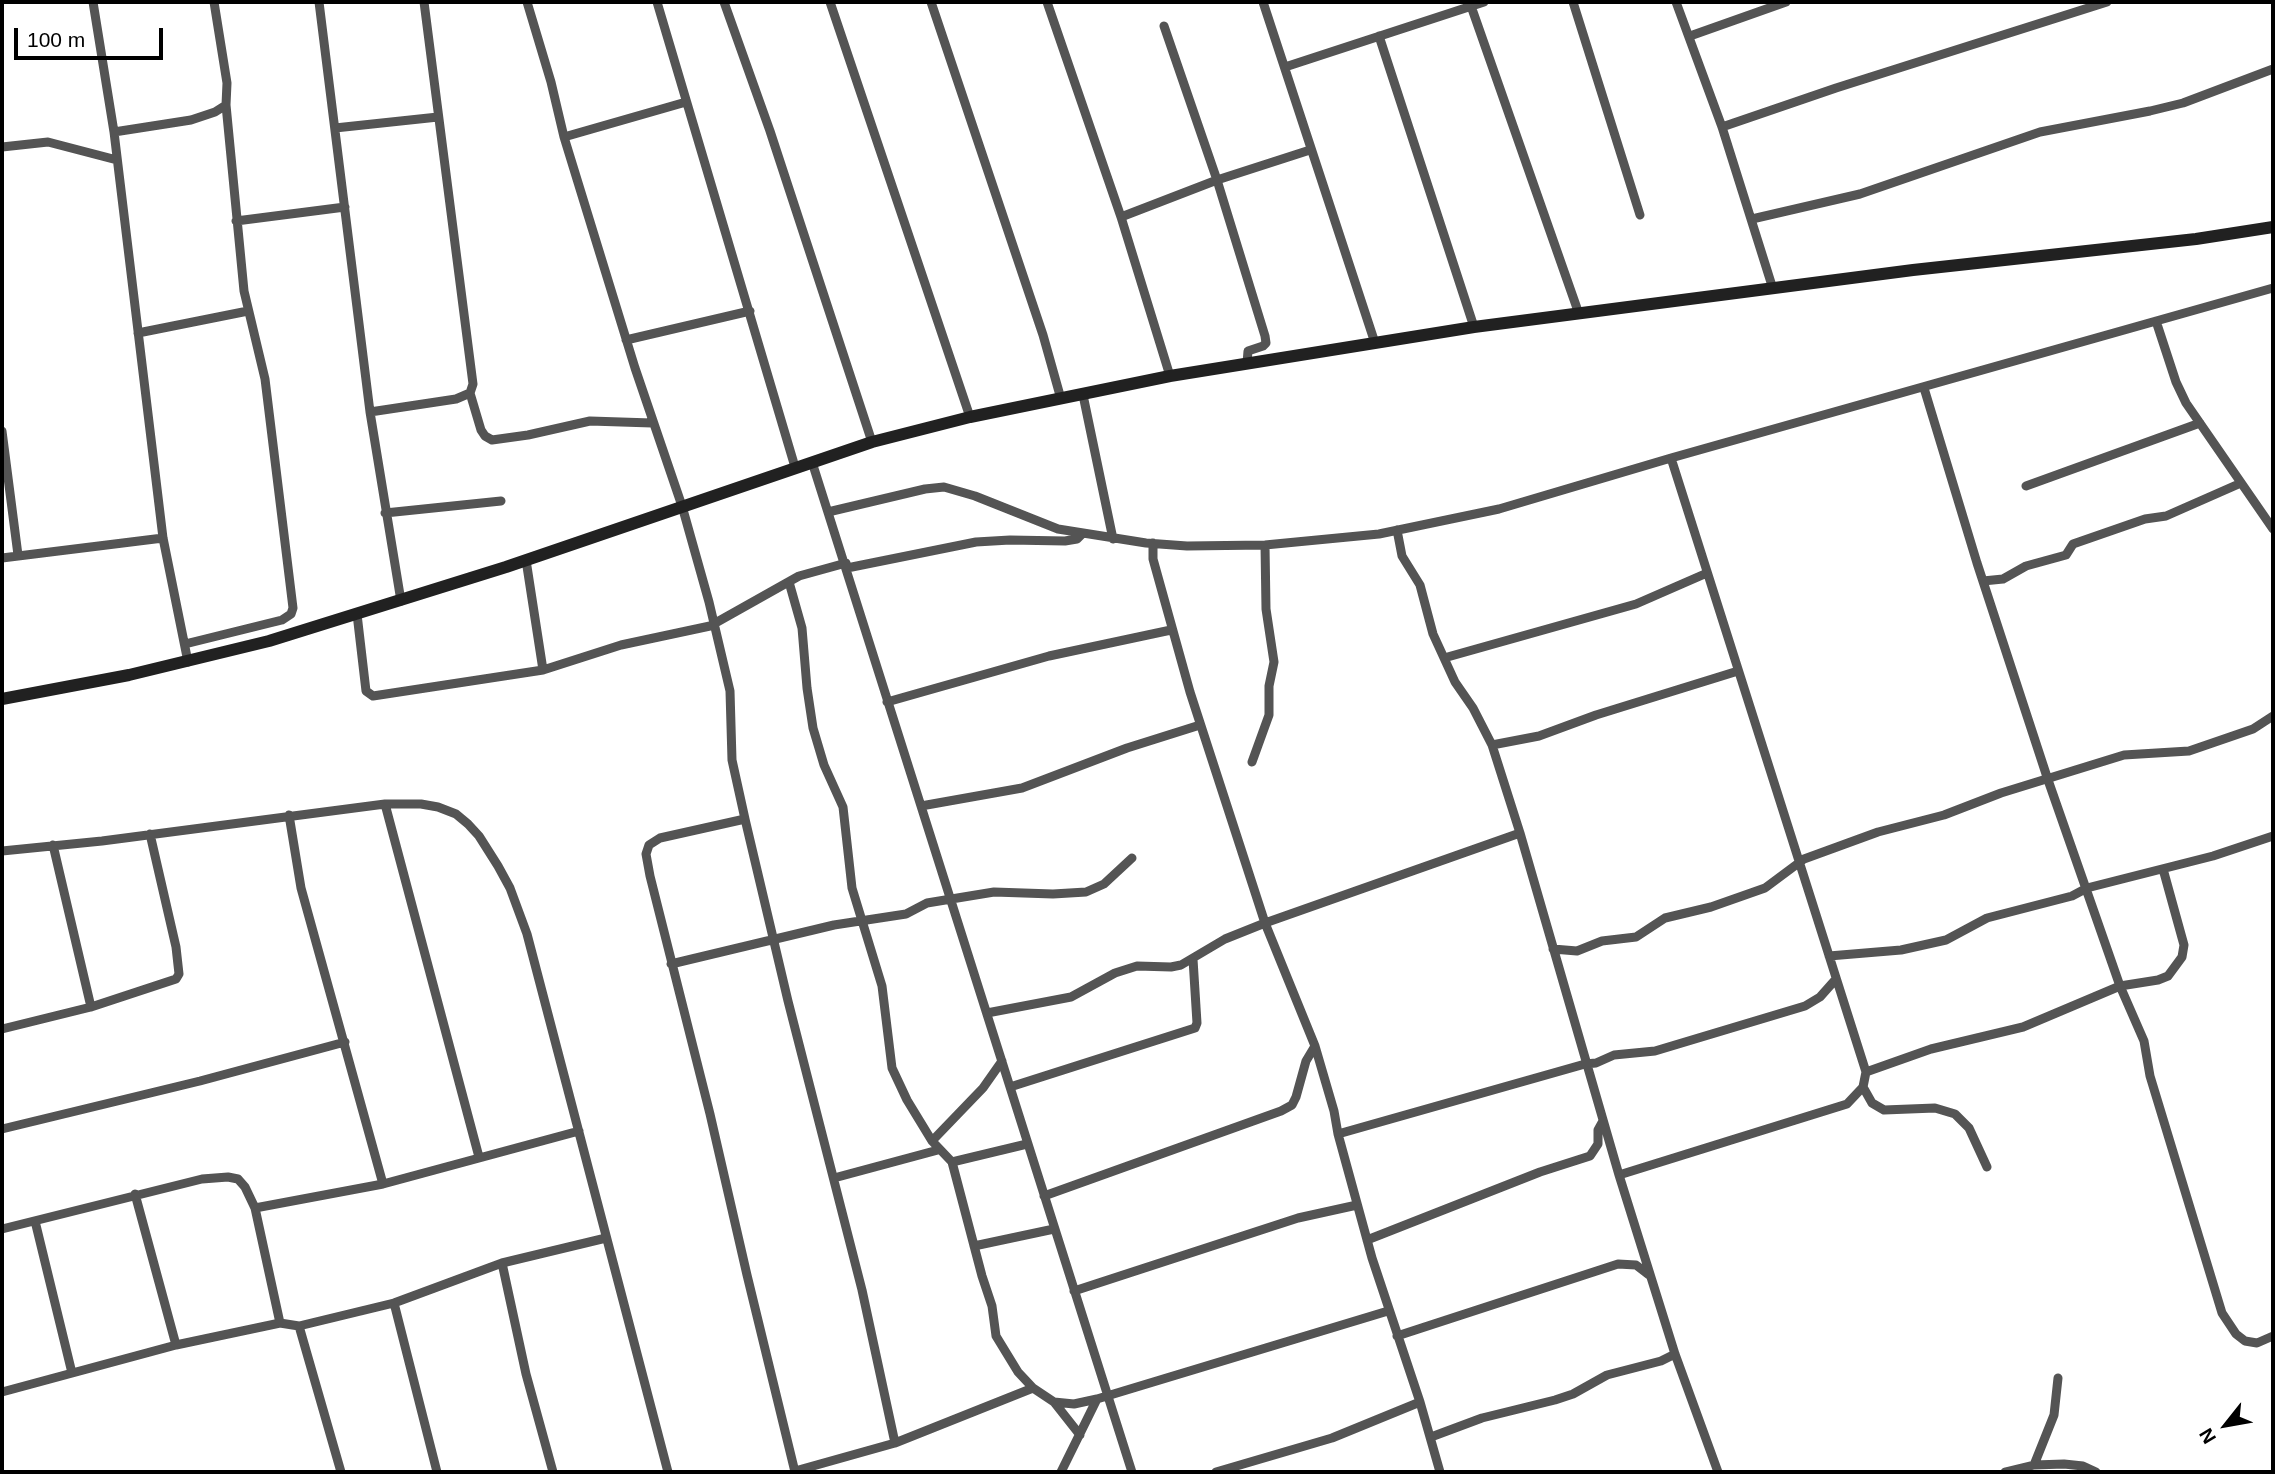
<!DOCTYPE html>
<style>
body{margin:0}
#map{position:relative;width:2275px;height:1474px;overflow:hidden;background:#fff;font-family:Helvetica,sans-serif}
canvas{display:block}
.frame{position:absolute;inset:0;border:4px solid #000;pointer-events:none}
.north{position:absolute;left:2191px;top:1390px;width:70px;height:70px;-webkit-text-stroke:5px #fff;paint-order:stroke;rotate:239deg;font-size:19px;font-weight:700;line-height:28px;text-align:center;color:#000}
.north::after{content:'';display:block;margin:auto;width:24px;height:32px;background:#000;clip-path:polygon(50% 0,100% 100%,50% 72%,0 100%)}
.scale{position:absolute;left:14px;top:28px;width:149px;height:32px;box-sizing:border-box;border:4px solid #000;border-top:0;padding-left:9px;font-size:21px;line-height:24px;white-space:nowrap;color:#000;-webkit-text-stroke:5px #fff;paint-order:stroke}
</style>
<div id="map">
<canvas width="2275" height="1474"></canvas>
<div class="frame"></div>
<div class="north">N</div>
<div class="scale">100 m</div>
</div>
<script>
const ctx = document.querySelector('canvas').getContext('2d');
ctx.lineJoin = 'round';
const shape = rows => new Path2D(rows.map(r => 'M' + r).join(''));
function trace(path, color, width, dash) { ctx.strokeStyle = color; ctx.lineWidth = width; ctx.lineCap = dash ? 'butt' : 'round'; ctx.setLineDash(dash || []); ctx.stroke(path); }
trace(shape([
 [93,2,114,132,163,538,188,662],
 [319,2,370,412,401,601],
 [527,2,551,82,564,137,635,368,682,506,709,602,730,691,732,760,745,819],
 [657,2,795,467],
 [724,2,770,131,872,442],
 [830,2,970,417],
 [931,2,1043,335,1061,399],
 [1047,2,1121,217,1170,376],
 [1263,2,1375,343],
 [1573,2,1640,215],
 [1676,2,1722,127,1773,289],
 [1471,6,1579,314],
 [1164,26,1217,180,1265,336,1266,343,1263,346,1248,351,1247,363],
 [1379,36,1474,327],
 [1690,36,1786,2],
 [1285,67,1484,2],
 [1722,127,1836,88,2107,2],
 [335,128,438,117],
 [114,132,191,120,215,112,226,105,227,83,214,2],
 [564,137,686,102],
 [2,147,48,142,117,160],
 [1121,217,1217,180,1310,150],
 [1752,219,1860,194,2040,132,2150,111,2183,103,2273,69],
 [236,221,345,207],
 [2156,321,2176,382,2186,403,2273,529],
 [138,333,248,311],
 [626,340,750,311],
 [1924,388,1977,563,2048,780,2120,986,2144,1041,2150,1076,2222,1313,2236,1334,2245,1341,2257,1343,2273,1336],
 [470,393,481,430,485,436,492,440,528,435,590,421,652,423],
 [1083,395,1113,539],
 [370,412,456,399,470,393,473,384,424,2],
 [2,431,18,555],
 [812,462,1132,1472],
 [2026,486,2200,423],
 [828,512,925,489,944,487,975,496,1058,529,1146,543,1187,546,1265,545,1379,534,1499,509,1671,458,2273,288],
 [385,513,501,501],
 [1397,530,1402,556,1420,585,1433,634,1455,682,1473,708,1492,745,1520,833,1619,1175,1675,1354,1718,1472],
 [1153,543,1153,559,1190,692,1265,923,1315,1046,1334,1111,1338,1134],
 [2,558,163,538],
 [526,560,543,670],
 [847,568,976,542,1010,540,1065,541,1077,539,1082,534],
 [1983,581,2003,579,2026,566,2066,555,2073,544,2145,519,2166,516,2241,483],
 [789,582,802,628,807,688,813,728,824,765,843,807,852,888,882,986,892,1068,907,1100,932,1141,952,1162],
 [357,614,366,691,373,696,543,670,621,645,710,626,799,576,846,563],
 [185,644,282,620,291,614,293,608,265,379,244,291,226,105],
 [1444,658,1636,604,1707,573],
 [887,702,1049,656,1171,630],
 [1492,745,1539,736,1596,715,1738,671],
 [1252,762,1269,715,1269,686,1274,662,1266,609,1265,545],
 [385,804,479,1157],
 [921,806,1022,788,1127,748,1200,725],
 [289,815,301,888,383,1184],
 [53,845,91,1007],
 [2,851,102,841,385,804,421,804,438,807,456,814,468,824,479,836,498,866,510,888,527,934,668,1472],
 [1553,949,1577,951,1602,941,1636,937,1665,918,1711,907,1765,888,1804,859,1878,832,1944,815,2001,793,2124,755,2189,751,2253,729,2273,716],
 [1829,956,1901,950,1946,940,1987,918,2072,896,2087,888,2213,856,2273,836],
 [671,964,834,925,906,914,927,903,994,892,1053,894,1086,892,1104,884,1132,858],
 [987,1013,1071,997,1115,973,1137,966,1171,967,1181,965,1225,939,1265,923,1520,833],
 [2,1029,91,1007,176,979,179,974,176,947,150,834],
 [1866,1072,1931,1049,2023,1027,2120,986,2158,980,2168,976,2182,957,2184,945,2163,869],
 [1010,1087,1195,1028,1197,1023,1193,959],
 [1863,1087,1872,1103,1884,1110,1935,1108,1955,1114,1969,1128,1987,1167],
 [2,1129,200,1081,345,1042],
 [932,1141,983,1088,1002,1061],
 [1027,1144,952,1162,982,1276,992,1306,996,1336,1018,1372,1033,1388],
 [1619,1175,1847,1104,1863,1087,1866,1072,1671,458],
 [834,1178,938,1150],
 [135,1194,176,1345],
 [1044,1196,1281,1111,1292,1105,1296,1097,1306,1061,1315,1046],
 [255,1208,383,1184,579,1131],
 [35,1221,72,1373],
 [2,1229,202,1179,228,1177,238,1179,245,1187,255,1208,280,1323],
 [1367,1240,1540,1172,1590,1156,1598,1144,1598,1130,1603,1121],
 [974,1246,1054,1229],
 [502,1263,526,1374,553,1472],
 [1074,1291,1298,1218,1357,1205],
 [394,1303,437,1472],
 [299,1326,341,1472],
 [1397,1336,1618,1264,1636,1265,1649,1275],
 [2,1392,176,1345,280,1323,299,1326,394,1303,502,1263,606,1238],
 [1054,1402,1080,1435],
 [1431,1437,1482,1418,1555,1400,1573,1394,1607,1375,1661,1361,1675,1354],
 [895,1443,1033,1388,1054,1402,1074,1404,1097,1399],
 [2034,1465,2054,1415,2058,1378],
 [795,1471,895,1443,862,1290,788,1001,745,819,660,838,649,845,646,854,650,876,710,1114,747,1275,795,1472],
 [1061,1472,1097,1399,1388,1311],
 [1216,1472,1332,1438,1420,1402],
 [1440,1472,1420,1402,1372,1258,1338,1134,1585,1064,1596,1063,1614,1055,1655,1051,1805,1006,1820,997,1836,979],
 [2005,1472,2034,1465,2064,1464,2083,1466,2096,1472]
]), '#545454', 9);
trace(shape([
 [2,699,129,675,269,641,506,567,872,442,970,417,1170,376,1474,327,1913,270,2196,239,2273,227]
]), '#212121', 12);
</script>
